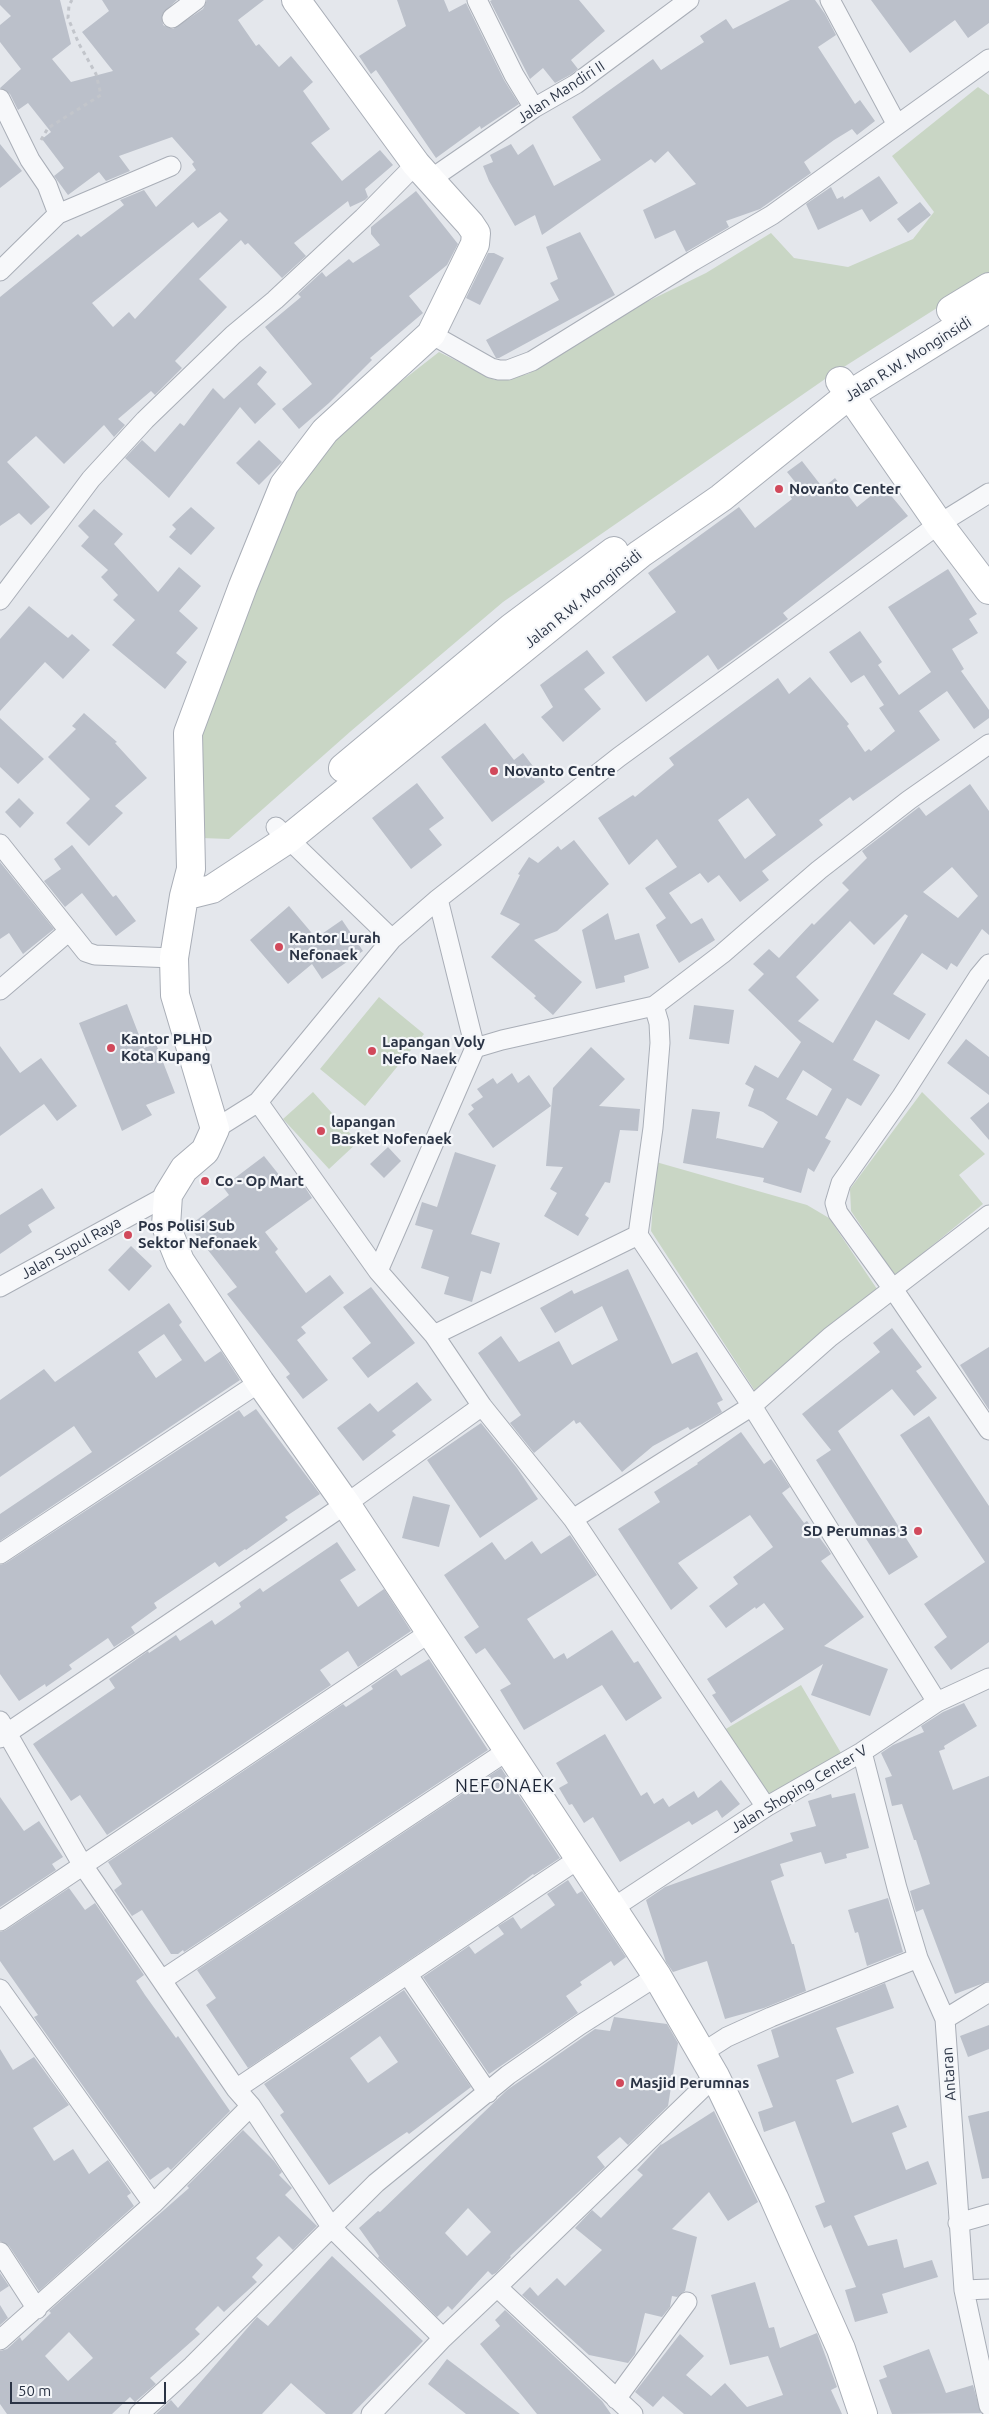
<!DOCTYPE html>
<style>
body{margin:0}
#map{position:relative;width:989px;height:2414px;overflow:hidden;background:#e4e7ec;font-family:Ubuntu,sans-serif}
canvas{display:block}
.scale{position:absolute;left:10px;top:2382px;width:156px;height:22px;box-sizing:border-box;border:2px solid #2b3445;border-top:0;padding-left:6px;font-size:15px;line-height:18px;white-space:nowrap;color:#2b3445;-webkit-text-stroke:4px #f4f6f9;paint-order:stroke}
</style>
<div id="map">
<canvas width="989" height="2414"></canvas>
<div class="scale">50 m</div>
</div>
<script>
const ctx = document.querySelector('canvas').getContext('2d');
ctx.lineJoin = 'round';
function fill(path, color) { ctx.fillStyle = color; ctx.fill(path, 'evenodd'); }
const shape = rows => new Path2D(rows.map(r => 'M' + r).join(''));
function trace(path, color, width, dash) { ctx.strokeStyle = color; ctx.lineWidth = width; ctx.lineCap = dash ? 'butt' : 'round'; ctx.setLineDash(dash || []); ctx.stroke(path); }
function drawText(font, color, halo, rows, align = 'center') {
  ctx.font = font + ' Ubuntu,sans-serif'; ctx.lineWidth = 4.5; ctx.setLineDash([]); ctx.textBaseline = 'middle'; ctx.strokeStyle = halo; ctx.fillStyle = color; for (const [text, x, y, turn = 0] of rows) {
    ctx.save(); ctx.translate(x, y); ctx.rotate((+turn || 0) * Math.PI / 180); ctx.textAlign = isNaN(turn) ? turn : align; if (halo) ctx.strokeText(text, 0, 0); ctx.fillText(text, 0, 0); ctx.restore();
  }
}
fill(shape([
 [978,87,989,95,989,275,828,377,503,602,351,731,229,839,201,838,191,735,278,511,330,437,439,352,495,380,528,374,634,308,706,273,771,233,794,258,848,267,913,239,934,212,892,156],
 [379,997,424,1034,365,1106,320,1069],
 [313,1092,358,1142,329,1169,283,1119],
 [922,1092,985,1154,959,1175,983,1204,895,1276,851,1211,850,1189],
 [656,1162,807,1205,829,1218,877,1289,755,1391,651,1231],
 [801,1685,841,1753,766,1798,724,1730]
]), '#c9d6c5');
fill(shape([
 [0,0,60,0,71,44,52,59,71,82,113,71,82,32,109,11,102,0,177,0,162,14,163,25,173,29,203,9,207,0,264,0,238,20,256,46,259,44,279,67,291,56,313,82,303,91,330,129,311,143,342,181,380,150,393,165,365,189,368,197,365,200,350,207,348,201,294,243,306,256,282,278,248,243,245,245,241,240,199,279,227,307,175,361,182,368,155,395,151,391,118,419,125,425,114,437,104,425,64,464,36,436,7,462,50,507,31,525,19,513,0,526,0,297,78,234,81,237,124,205,120,200,144,190,156,207,196,170,192,164,194,162,172,137,119,156,130,171,106,181,99,172,68,195,54,176,64,168,42,139,51,132,28,103,18,110,10,94,0,88,21,69,0,42,0,25,11,16,0,5],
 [220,212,228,220,135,319,129,312,113,327,92,303,193,222,198,228],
 [397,0,444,0,449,12,466,3,504,80,519,104,481,129,480,126,436,158,376,70,371,74,359,56,406,26],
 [492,0,579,0,605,31,571,60,578,69,570,75,555,83,543,68,530,79,490,1],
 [790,0,815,0,825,14,836,35,818,47,855,104,860,100,875,121,857,135,852,129,834,140,804,162,811,173,760,209,726,221,729,227,686,252,675,230,655,239,643,210,696,184,668,151,655,163,651,159,542,235,535,215,515,226,489,181,483,166,493,162,490,155,511,144,518,155,533,144,554,186,601,160,572,117,653,59,661,70,704,42,700,36,726,19,733,29],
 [871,0,989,0,989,23,968,38,955,20,910,53],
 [0,144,22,171,0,188],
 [879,176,898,203,870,222,862,209,818,230,806,204,831,187,837,199,843,196,844,199],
 [416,191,458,244,447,265,409,296,423,313,370,358,372,360,329,403,299,429,282,409,312,384,265,327,301,297,298,294,322,272,326,277,349,259,353,263,380,245,371,234,371,227],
 [920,202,931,215,908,233,897,219],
 [580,232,615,295,499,358,496,358,486,340,559,300,550,283,558,279,546,247],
 [488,253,494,253,504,258,480,305,466,298],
 [260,366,267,372,257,384,276,404,255,424,240,407,169,498,125,458,142,440,155,452,180,423,184,426,213,388,224,399],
 [259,440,282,462,259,485,236,463],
 [802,461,823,488,835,478,857,507,883,486,908,516,783,613,788,619,718,670,708,655,646,702,612,657,676,612,648,573,739,507,755,528,792,499,790,496,800,488,787,472],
 [191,507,215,528,191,555,169,537,176,529,172,525],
 [94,509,123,534,114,544,158,592,179,567,201,586,179,611,198,628,176,653,187,662,165,689,112,645,135,620,113,600,118,595,101,577,108,570,81,546,89,537,78,526],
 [948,569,977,614,969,619,978,633,952,649,964,669,961,671,989,710,989,718,974,729,947,691,919,711,940,740,853,801,850,797,819,820,823,825,762,871,769,880,740,902,719,875,708,883,700,873,669,893,691,924,702,918,715,940,679,963,657,928,656,925,666,918,645,888,677,867,657,839,629,865,598,818,633,795,635,797,674,765,669,758,778,678,789,694,810,677,849,724,847,726,865,752,869,749,871,751,895,731,879,708,884,705,864,675,851,683,829,652,860,631,882,662,878,665,899,695,931,672,888,607],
 [748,798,776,835,745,859,718,820],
 [29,606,68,638,72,634,90,650,63,679,45,662,0,711,0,639],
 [587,650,605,673,584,689,601,709,563,742,541,717,553,707,540,685],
 [84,713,117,742,115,743,147,778,115,806,123,813,89,846,66,823,90,799,48,757,76,729,72,726],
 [0,718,44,759,18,784,0,767],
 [485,723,514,760,523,753,545,782,492,822,441,757],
 [417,783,444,818,429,829,442,845,411,869,372,818],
 [970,784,989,811,989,935,982,929,957,967,951,963,947,970,922,953,893,994,926,1014,909,1040,876,1020,853,1060,880,1075,861,1106,847,1098,825,1138,831,1141,814,1172,808,1168,801,1193,763,1182,764,1178,683,1163,692,1109,720,1112,716,1139,717,1138,763,1148,778,1122,763,1112,748,1106,754,1089,745,1084,755,1065,778,1078,801,1042,748,990,764,974,753,964,769,949,779,958,812,923,814,925,849,890,842,883,867,858,862,851,919,807,926,816],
 [952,867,978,896,958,918,923,892],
 [905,914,908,916,833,1043,798,1021,819,1000,796,977,850,921,874,945],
 [803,1070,832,1089,817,1116,786,1099],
 [19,798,34,813,20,828,5,812],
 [574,840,609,884,557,931,534,940,582,982,553,1015,534,998,536,996,491,957,520,924,500,914,520,875,518,874,529,857,538,863,558,846,561,850],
 [72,845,113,897,116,895,136,921,116,936,82,893,65,907,44,881,61,869,54,859],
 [0,862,54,929,23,954,9,933,0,939],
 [289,906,316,938,342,920,363,951,322,979,312,964,288,984,250,940],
 [608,913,615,940,639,933,649,968,624,976,625,982,596,989,582,930],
 [127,1004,144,1048,156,1044,175,1093,146,1105,152,1115,122,1131,79,1023],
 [694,1005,734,1010,729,1044,689,1039],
 [966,1039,989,1057,989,1095,947,1063],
 [0,1046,20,1073,41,1058,77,1106,57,1121,44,1104,0,1136],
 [591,1047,625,1079,599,1106,640,1109,638,1131,620,1130,610,1183,605,1182,585,1215,589,1218,578,1236,544,1216,557,1193,550,1189,563,1167,546,1166,553,1088],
 [512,1073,518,1083,529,1075,551,1106,493,1148,468,1114,474,1109,471,1105,483,1097,477,1089,493,1078,497,1084],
 [989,1102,989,1140,970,1118],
 [388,1147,401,1161,384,1178,370,1164],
 [455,1152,496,1165,471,1234,500,1243,491,1274,481,1271,472,1302,444,1294,449,1277,421,1268,433,1230,415,1225,422,1202,437,1207],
 [264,1156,288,1186,299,1178,312,1198,265,1232,278,1249,275,1252,306,1293,330,1275,344,1293,301,1327,306,1333,297,1340,328,1380,303,1399,286,1377,290,1374,227,1294,237,1287,189,1226,229,1195,223,1187],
 [42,1188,55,1208,28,1225,32,1232,0,1254,0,1215],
 [131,1246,152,1266,129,1291,108,1270],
 [628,1269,672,1364,697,1352,723,1400,717,1403,722,1412,702,1424,690,1430,688,1427,653,1446,622,1472,580,1422,576,1424,574,1420,534,1453,510,1423,521,1415,478,1353,501,1336,519,1362,559,1341,572,1365,618,1340,602,1306,555,1333,540,1308,572,1290,574,1294],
 [371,1287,415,1343,368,1378,352,1358,371,1343,343,1307],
 [169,1303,182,1322,179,1325,205,1362,221,1351,240,1380,0,1541,0,1514,92,1452,74,1426,0,1477,0,1400,44,1369,55,1382],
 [164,1334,182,1360,156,1378,138,1352],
 [892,1328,922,1367,916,1371,937,1398,914,1416,892,1389,838,1431,918,1557,889,1575,816,1460,831,1450,802,1414,880,1352,873,1343],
 [989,1347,989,1410,960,1365],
 [417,1382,432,1400,392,1431,396,1435,363,1461,337,1428,370,1403,378,1412],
 [256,1409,320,1494,285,1517,288,1520,246,1550,245,1549,219,1567,215,1562,154,1603,157,1608,131,1627,135,1633,114,1647,108,1638,69,1665,72,1669,46,1687,45,1684,19,1701,0,1674,0,1565,6,1563,239,1410,244,1417],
 [929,1416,989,1506,989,1642,951,1670,934,1647,947,1637,924,1604,985,1562,900,1435],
 [481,1423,517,1468,538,1499,480,1538,427,1460],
 [741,1432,764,1464,771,1459,779,1470,790,1487,782,1493,804,1523,807,1521,828,1549,831,1554,821,1561,864,1617,824,1646,888,1669,870,1716,811,1695,823,1664,731,1723,712,1695,716,1693,707,1679,784,1629,764,1603,756,1609,755,1607,726,1628,709,1606,738,1584,733,1577,773,1547,750,1515,678,1563,698,1588,671,1610,618,1529,660,1502,654,1492,698,1464,697,1463],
 [413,1496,450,1505,439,1547,402,1538],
 [570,1535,597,1575,527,1619,554,1659,564,1653,567,1659,612,1630,634,1663,638,1661,662,1698,626,1721,602,1685,524,1730,500,1690,511,1684,485,1648,476,1654,464,1637,479,1627,444,1575,492,1542,505,1560,532,1541,541,1554],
 [337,1542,356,1570,340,1580,358,1607,384,1589,411,1631,358,1667,348,1651,320,1670,331,1685,107,1835,80,1795,71,1801,33,1744,115,1688,109,1679,148,1651,149,1653,176,1635,180,1641,212,1620,215,1625,241,1607,239,1603,260,1588,263,1592],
 [429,1659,488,1750,184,1952,183,1950,178,1954,171,1954,142,1910,132,1916,114,1890,122,1884,108,1862,343,1704,346,1707,373,1689,371,1686,396,1669,401,1676],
 [964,1703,977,1726,944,1746,945,1749,939,1751,953,1790,989,1776,989,1981,955,1994,923,1909,916,1912,910,1891,930,1884,916,1840,914,1840,902,1804,892,1806,885,1778,892,1776,881,1753,893,1745,924,1732,921,1726,943,1712],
 [605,1734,641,1796,647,1792,654,1804,663,1798,669,1807,694,1791,698,1798,721,1780,740,1804,722,1818,717,1810,692,1825,689,1821,620,1862,593,1817,584,1823,572,1804,569,1805,559,1788,568,1783,556,1763],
 [501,1768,560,1858,534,1875,533,1874,507,1894,248,2068,206,2005,216,1998,197,1970],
 [855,1793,869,1848,846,1854,847,1858,825,1864,821,1852,780,1864,784,1876,771,1881,792,1944,794,1944,806,1991,764,2008,725,2019,707,1961,673,1972,666,1962,646,1900,665,1887,793,1841,790,1833,816,1826,808,1801,831,1794,832,1798],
 [0,1797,24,1831,39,1821,63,1857,52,1864,56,1870,0,1907],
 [568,1880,577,1894,582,1891,626,1957,614,1966,611,1961,580,1982,582,1985,566,1996,578,2013,489,2074,423,1977,469,1946,475,1954,504,1934,498,1926,513,1917,521,1929,555,1905,547,1894],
 [69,1888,85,1910,95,1903,144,1975,136,1981,145,1995,176,2038,178,2036,230,2111,171,2170,168,2167,150,2180,34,2017,38,2015,0,1961,0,1932,6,1930],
 [888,1898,903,1952,867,1966,858,1932,855,1933,848,1910],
 [885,1983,894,2008,836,2028,854,2073,836,2080,852,2123,898,2105,907,2127,892,2133,906,2170,928,2161,937,2184,854,2216,868,2246,897,2239,904,2268,932,2260,938,2277,882,2294,888,2313,855,2322,845,2290,856,2287,831,2225,824,2228,815,2206,825,2202,795,2121,764,2132,758,2112,773,2107,757,2065,779,2057,771,2030],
 [404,1990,471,2087,409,2134,407,2132,329,2185,280,2115,284,2112,264,2084],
 [380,2036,398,2062,368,2083,350,2058],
 [614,2017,667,2024,678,2043,668,2106,628,2145,620,2137,597,2157,605,2167,510,2256,511,2257,496,2273,492,2275,488,2271,452,2310,448,2306,437,2317,378,2258,379,2256,359,2228,378,2211,380,2212,507,2090,595,2029,610,2031],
 [468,2208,491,2232,467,2256,445,2233],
 [989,2025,989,2049,968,2057,960,2036],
 [0,2049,13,2070,34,2057,69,2105,33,2128,54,2161,73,2149,89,2174,108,2160,131,2193,127,2196,134,2206,39,2291,9,2246,0,2241],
 [714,2111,758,2202,728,2221,709,2192,672,2229,697,2237,685,2291,677,2297,672,2296,670,2307,662,2317,645,2313,635,2354,628,2363,589,2355,522,2295,530,2287,538,2296,557,2278,565,2286,602,2250,575,2228,592,2210,601,2218,643,2175,637,2170,662,2143,661,2145],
 [989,2111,989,2178,982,2179,968,2116],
 [243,2130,274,2161,282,2172,279,2175,292,2188,285,2195,317,2226,293,2250,279,2236,256,2258,263,2265,252,2277,257,2282,224,2312,218,2306,195,2329,200,2334,150,2378,156,2384,135,2402,130,2397,112,2414,7,2414,0,2404,0,2351,7,2349,20,2337,22,2341,51,2313,49,2311,189,2188,187,2186],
 [69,2332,93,2358,68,2381,45,2356],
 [332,2256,423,2341,352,2414,326,2414,291,2383,262,2414,156,2414,171,2400,178,2408,257,2317,268,2326],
 [0,2273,9,2286,0,2292],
 [755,2282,769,2328,774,2327,780,2348,817,2333,837,2387,831,2390,842,2414,684,2414,663,2396,653,2407,635,2392,680,2334,704,2356,686,2375,711,2396,725,2383,747,2407,783,2395,768,2356,730,2365,711,2295],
 [0,2305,8,2318,0,2325],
 [505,2310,602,2401,611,2414,537,2414,480,2344,500,2326,495,2320],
 [929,2349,946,2393,973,2385,981,2413,892,2414,879,2380,887,2377,883,2366],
 [447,2359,520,2414,466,2414,428,2384]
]), '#bbc0ca');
const street = shape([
 [477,0,514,75,534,108],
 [830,0,897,125],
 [172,18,196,0],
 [0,99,30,160,47,185,58,214],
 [431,179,534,108,576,84,689,0],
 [0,271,58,214,171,166],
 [431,334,491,368,499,370,508,370,532,361,693,261,772,215,989,59],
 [0,600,91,479,145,420,233,335,275,300,363,218,416,164],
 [276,827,392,939],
 [0,844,86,952,95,955,174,958],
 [438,899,475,1048],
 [989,964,979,976,902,1096,841,1183,835,1203,838,1213,893,1289,989,1430],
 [0,990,69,931],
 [258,1102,378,1271],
 [215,1129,258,1102,392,939,438,899,619,757,939,524,989,493],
 [638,1235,434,1335,378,1271,475,1048,502,1040,654,1006,722,954,819,870,909,800,989,744],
 [0,1287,168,1195],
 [434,1335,482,1406,573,1519,766,1807],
 [573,1519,752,1406,638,1235,653,1128,660,1043,659,1023,654,1006],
 [0,1554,260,1382],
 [937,1702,752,1406,830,1337,989,1215],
 [0,1721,82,1864,236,2089,251,2106,332,2228,443,2338],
 [0,1738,346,1504,482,1406],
 [862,1752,897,1888,918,1958,945,2019,964,2290,989,2406],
 [613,1908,766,1807,862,1752,937,1702,989,1678],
 [0,1921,429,1633],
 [408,1975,488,2093],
 [162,1980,507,1751],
 [0,1989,153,2204],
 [945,2019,989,1992],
 [702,2053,727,2037,771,2017,918,1958],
 [236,2089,580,1858],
 [958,2223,989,2214],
 [0,2252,37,2309],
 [964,2290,989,2289],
 [0,2340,153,2204,251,2106],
 [616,2399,687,2302],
 [139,2414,192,2366,376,2183,508,2075,580,2025,657,1976],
 [371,2414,443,2338,497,2287],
 [633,2414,497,2287,715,2076]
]);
const secondary = shape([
 [296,0,416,164,470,224,476,233,475,244,431,334,325,431,284,485,243,586,188,733,191,869,184,896,174,958,175,995,215,1129,205,1151,184,1169,168,1195,166,1226,180,1261,260,1382,346,1504,657,1976,715,2076,774,2198,841,2349,863,2414],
 [951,310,989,287],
 [840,381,939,524,989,590],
 [343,768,511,628,614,551],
 [184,896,212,889,288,839,640,554,721,498,849,395,989,308]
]);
trace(street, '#a9aeb7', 21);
trace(secondary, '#a9aeb7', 30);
trace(shape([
 [41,140,48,128,101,95,96,74,79,44,68,18,69,5,72,0]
]), '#c2c5cb', 3, [4, 4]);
trace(street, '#f7f8fa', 19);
trace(secondary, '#fff', 28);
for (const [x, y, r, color] of [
 [779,489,5,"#d1495b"],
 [494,771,5,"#d1495b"],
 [279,947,5,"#d1495b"],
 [111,1048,5,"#d1495b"],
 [372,1051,5,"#d1495b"],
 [321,1131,5,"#d1495b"],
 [205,1181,5,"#d1495b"],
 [128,1235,5,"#d1495b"],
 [918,1531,5,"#d1495b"],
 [620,2083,5,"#d1495b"]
]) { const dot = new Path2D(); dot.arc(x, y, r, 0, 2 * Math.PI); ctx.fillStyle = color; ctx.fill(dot); trace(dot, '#f4f6f9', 2); }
drawText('15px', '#2b3445', '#f4f6f9', [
 ["Jalan Mandiri II",561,92,-33],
 ["Jalan R.W. Monginsidi",908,359,-32],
 ["Jalan R.W. Monginsidi",583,599,-39],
 ["Jalan Supul Raya",71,1248,-29],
 ["Jalan Shoping Center V",799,1789,-31],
 ["Antaran",949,2074,-94]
]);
drawText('bold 15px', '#2b3445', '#f4f6f9', [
 ["Novanto Center",789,489],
 ["Novanto Centre",504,771],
 ["Kantor Lurah",289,938],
 ["Nefonaek",289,955],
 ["Kantor PLHD",121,1039],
 ["Kota Kupang",121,1056],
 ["Lapangan Voly",382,1042],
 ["Nefo Naek",382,1059],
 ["lapangan",331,1122],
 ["Basket Nofenaek",331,1139],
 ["Co - Op Mart",215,1181],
 ["Pos Polisi Sub",138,1226],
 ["Sektor Nefonaek",138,1243],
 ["SD Perumnas 3",908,1531,"right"],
 ["Masjid Perumnas",630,2083]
], 'left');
ctx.letterSpacing = '1px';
drawText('18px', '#1d2536', '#f4f6f9', [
 ["NEFONAEK",505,1786]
]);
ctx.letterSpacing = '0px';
</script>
